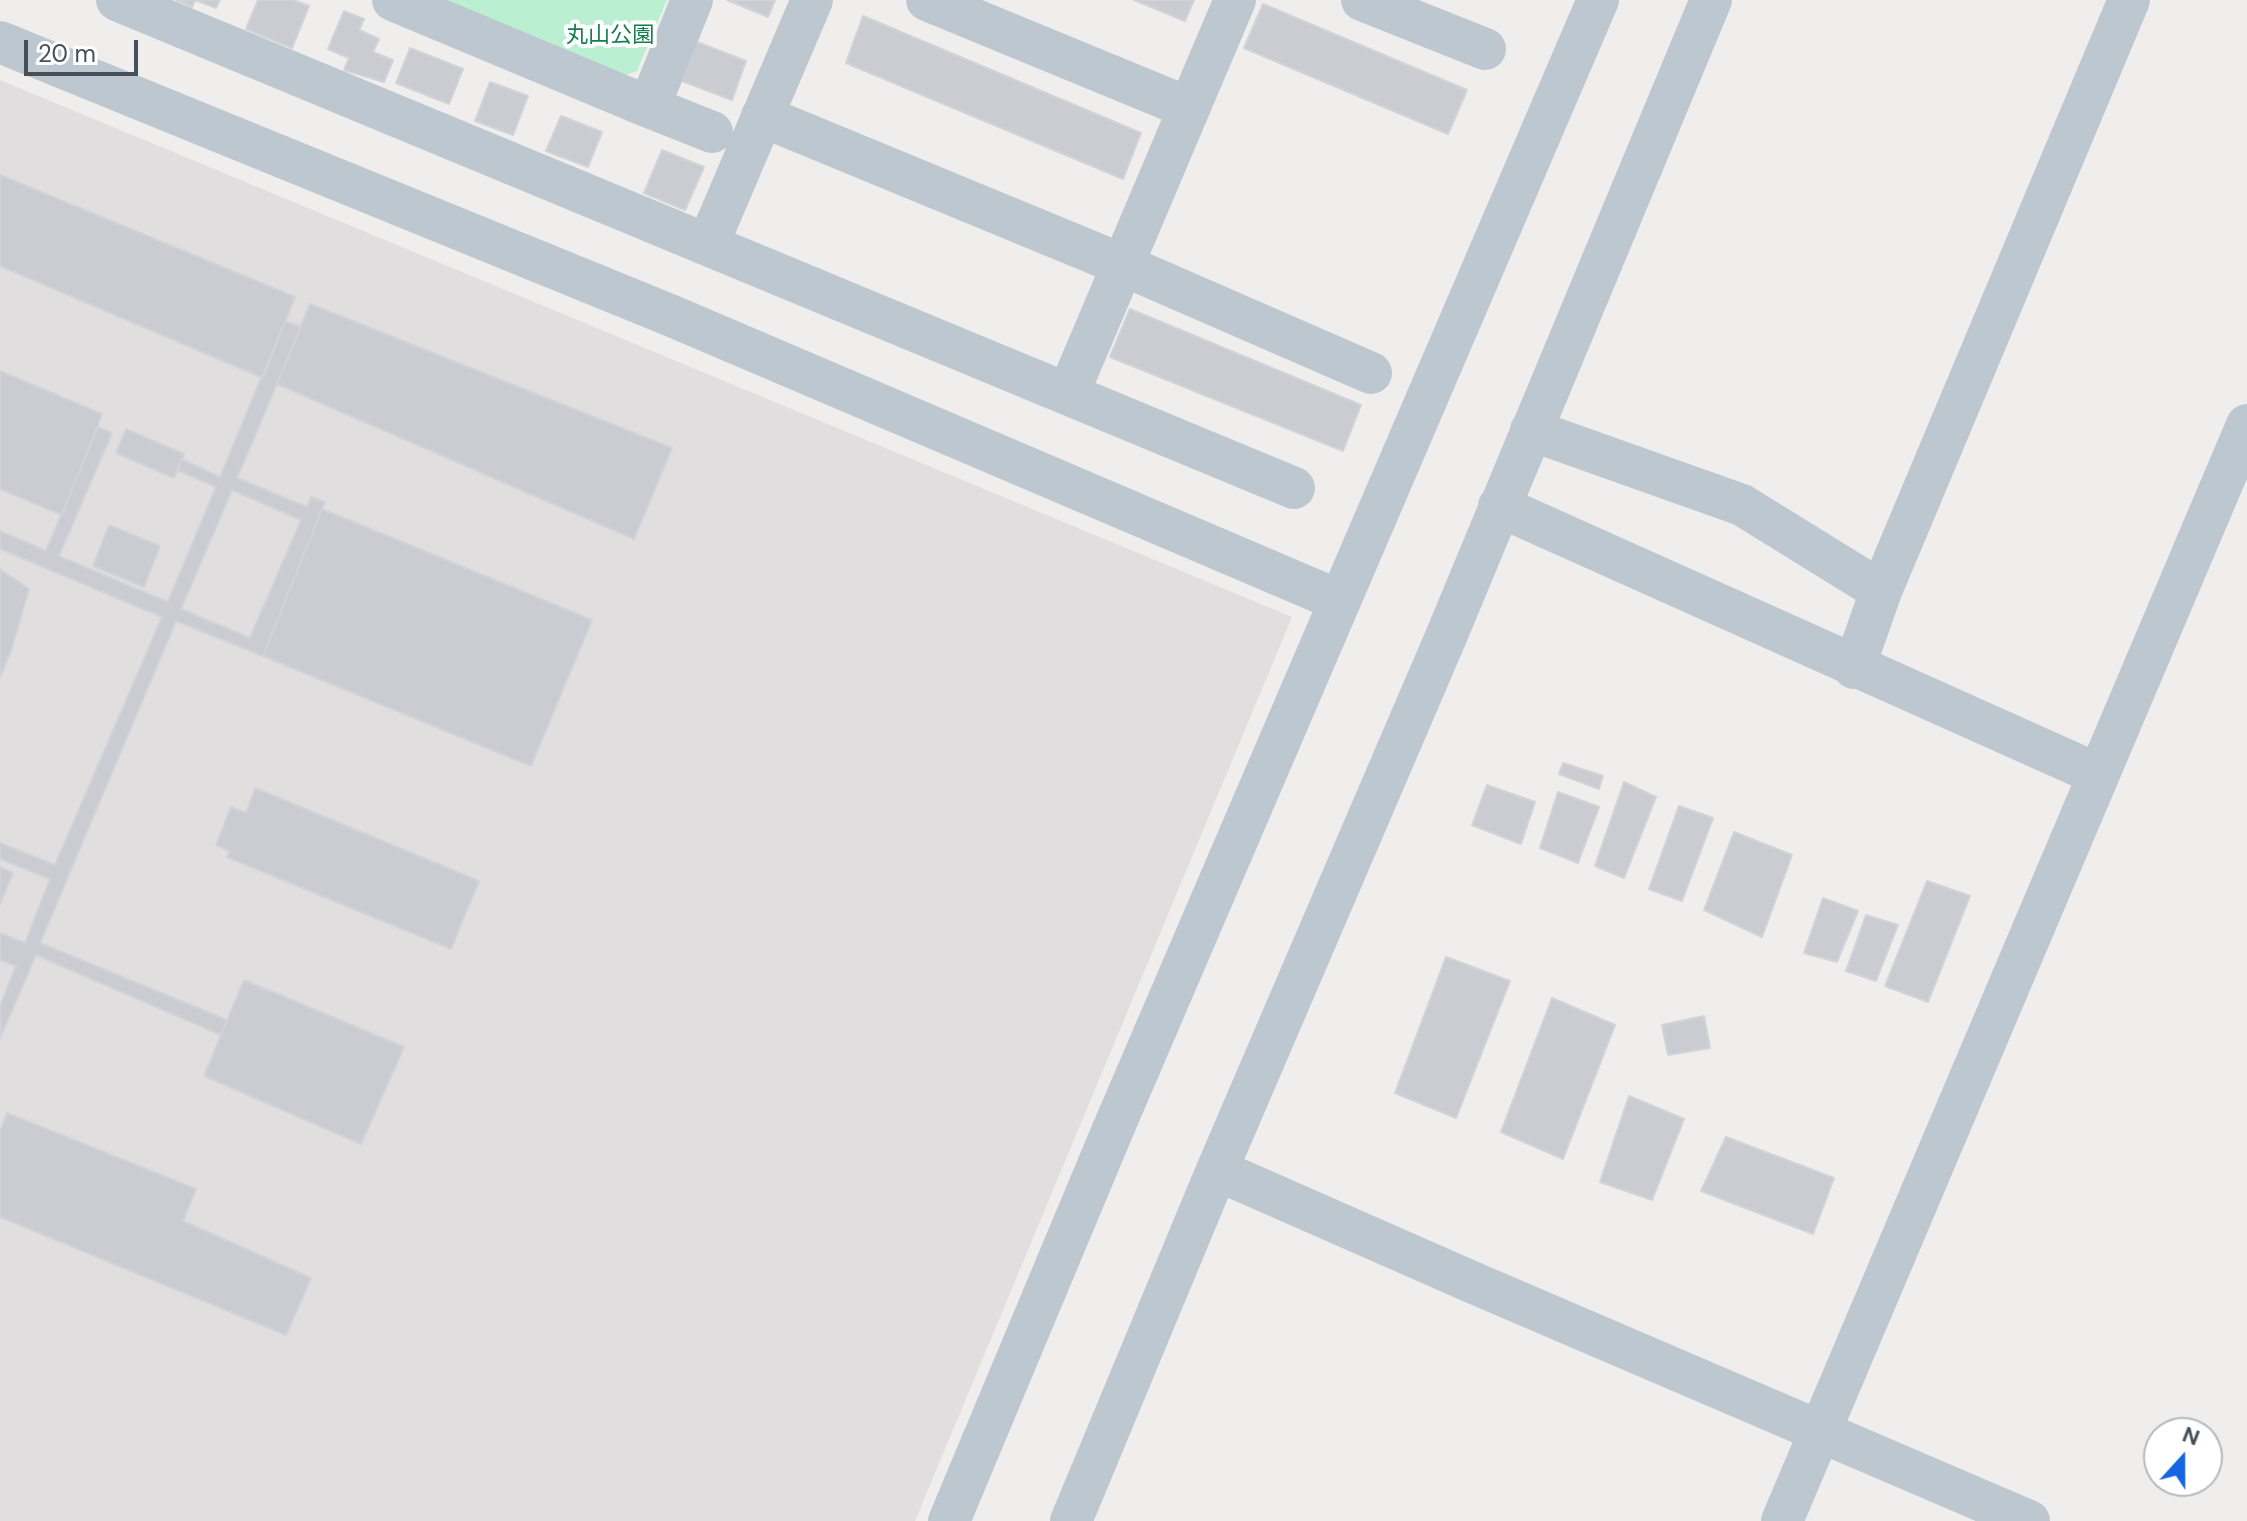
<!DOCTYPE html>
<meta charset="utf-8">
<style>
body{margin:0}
#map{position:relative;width:2247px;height:1521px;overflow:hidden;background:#f0eded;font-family:"DM Sans",sans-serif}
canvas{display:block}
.north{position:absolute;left:2143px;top:1417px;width:80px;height:80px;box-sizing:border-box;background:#fff;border:2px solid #b5b9bd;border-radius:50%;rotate:21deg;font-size:22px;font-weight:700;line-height:32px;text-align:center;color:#45505b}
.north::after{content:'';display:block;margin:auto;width:28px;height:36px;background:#1666e2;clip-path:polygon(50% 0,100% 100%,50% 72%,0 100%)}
.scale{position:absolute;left:24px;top:40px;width:114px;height:36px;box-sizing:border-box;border:4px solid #45505b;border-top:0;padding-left:10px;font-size:24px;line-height:28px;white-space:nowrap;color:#45505b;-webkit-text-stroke:6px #fff;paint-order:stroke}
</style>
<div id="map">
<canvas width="2247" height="1521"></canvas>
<div class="north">N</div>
<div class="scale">20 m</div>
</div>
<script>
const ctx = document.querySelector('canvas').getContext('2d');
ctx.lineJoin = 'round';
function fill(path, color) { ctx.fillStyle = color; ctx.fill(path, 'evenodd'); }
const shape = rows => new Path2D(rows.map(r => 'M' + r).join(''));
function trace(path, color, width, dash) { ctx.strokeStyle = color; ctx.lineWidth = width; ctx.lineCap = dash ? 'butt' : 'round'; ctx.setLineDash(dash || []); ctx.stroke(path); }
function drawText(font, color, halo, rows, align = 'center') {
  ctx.font = font + ' "DM Sans","Noto Sans JP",sans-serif'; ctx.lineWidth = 8; ctx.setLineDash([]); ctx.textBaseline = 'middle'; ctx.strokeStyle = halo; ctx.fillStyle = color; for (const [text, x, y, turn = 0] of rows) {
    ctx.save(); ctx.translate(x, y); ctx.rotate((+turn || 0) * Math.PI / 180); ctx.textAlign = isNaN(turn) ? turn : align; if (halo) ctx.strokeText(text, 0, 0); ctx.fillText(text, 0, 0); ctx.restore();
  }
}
fill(shape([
 [0,80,1292,617,915,1521,0,1521]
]), '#e1dedf');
fill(shape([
 [422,0,667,0,637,71,614,79]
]), '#baefd1');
const building = shape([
 [176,0,220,0,216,8,195,0,192,7,176,0],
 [258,0,293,0,309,6,292,48,246,29,258,0],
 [727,0,775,0,768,17,727,0],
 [1134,0,1194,0,1185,21,1134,0],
 [1263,4,1467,90,1448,134,1244,48,1263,4],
 [344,11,364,19,359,30,379,39,373,52,393,60,384,82,344,70,349,58,328,49,344,11],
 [863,16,1141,133,1123,179,846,63,863,16],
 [697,42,746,61,732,100,682,81,697,42],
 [410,48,463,69,449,104,396,83,410,48],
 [490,82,528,96,513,135,475,121,490,82],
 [561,116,602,132,588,167,546,151,561,116],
 [662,150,704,167,685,210,644,193,662,150],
 [0,175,295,297,263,378,0,266,0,175],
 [310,304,672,448,634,539,277,384,310,304],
 [1130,309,1361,405,1343,451,1110,357,1130,309],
 [285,321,301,327,237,478,307,507,311,497,325,502,322,509,263,656,176,621,40,943,227,1020,221,1035,36,955,0,1038,0,1006,16,966,0,960,0,933,25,943,50,879,0,859,0,843,55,865,162,617,0,549,0,531,46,551,98,427,112,433,59,556,168,602,216,487,177,470,181,459,220,477,285,321],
 [232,490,301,520,250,638,181,609,232,490],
 [0,371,102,414,62,515,0,489,0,371],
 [126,429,184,454,174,478,116,453,126,429],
 [322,509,592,620,531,766,263,656,322,509],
 [109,525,160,546,144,587,93,566,109,525],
 [0,569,29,589,12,648,0,677,0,569],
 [1563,763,1603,776,1599,789,1559,774,1563,763],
 [1624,782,1656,797,1624,878,1595,866,1624,782],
 [1487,785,1535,802,1521,844,1472,825,1487,785],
 [255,788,479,881,451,949,227,857,230,851,216,845,231,807,246,813,255,788],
 [1558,792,1599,807,1578,863,1540,848,1558,792],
 [1679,806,1713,818,1682,901,1649,889,1679,806],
 [1734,832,1792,855,1762,937,1704,910,1734,832],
 [0,867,13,873,0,904,0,867],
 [1927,881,1970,896,1928,1002,1885,986,1927,881],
 [1823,898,1858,911,1837,962,1804,953,1823,898],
 [1866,915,1898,925,1876,981,1846,971,1866,915],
 [1446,957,1510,981,1456,1118,1395,1093,1446,957],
 [244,980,404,1047,361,1144,204,1076,244,980],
 [1552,998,1615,1025,1563,1159,1501,1132,1552,998],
 [1704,1016,1710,1048,1668,1055,1662,1025,1704,1016],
 [1629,1096,1684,1119,1652,1200,1600,1182,1629,1096],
 [7,1113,196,1189,183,1221,311,1278,286,1335,0,1217,0,1131,7,1113],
 [1726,1137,1834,1178,1813,1234,1701,1191,1726,1137]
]);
fill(building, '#caccd2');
trace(building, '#d1d3d9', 2);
trace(shape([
 [117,0,1294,488],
 [393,0,649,107,692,0],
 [927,0,1189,108],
 [1362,0,1485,49],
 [0,42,672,316,1340,601],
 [649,107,712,132],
 [762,116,1123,265,1371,373],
 [708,244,812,0],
 [1068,394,1235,0],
 [1531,430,1742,505,1881,591,1854,668],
 [1499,506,2097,774],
 [1881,591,2129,0],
 [1217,1170,1474,1283,2029,1521],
 [949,1521,1114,1127,1598,0],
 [1071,1521,1217,1170,1445,639,1711,0],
 [1782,1521,2247,425]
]), '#bdc7d0', 42);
drawText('22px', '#157d4e', '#fff', [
 ["丸山公園",610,36]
]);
</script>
